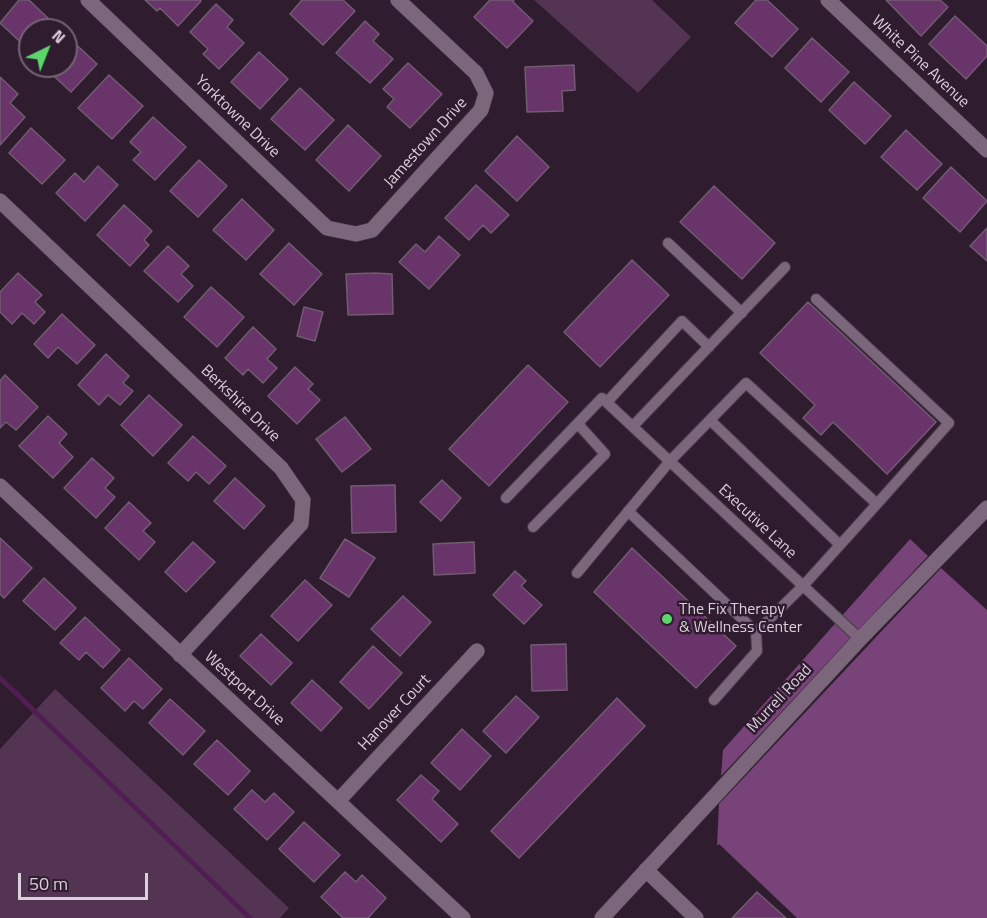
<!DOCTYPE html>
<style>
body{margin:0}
#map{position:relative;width:987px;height:918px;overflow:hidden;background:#2f1c2f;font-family:"Titillium Web",sans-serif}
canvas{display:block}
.north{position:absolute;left:18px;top:18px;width:60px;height:60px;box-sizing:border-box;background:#2f1c2f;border:2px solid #746474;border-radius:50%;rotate:43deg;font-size:16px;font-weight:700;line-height:24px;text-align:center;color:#dbcfdb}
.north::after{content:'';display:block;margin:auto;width:21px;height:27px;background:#5cd56d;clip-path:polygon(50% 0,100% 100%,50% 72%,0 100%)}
.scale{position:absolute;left:18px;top:873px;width:130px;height:27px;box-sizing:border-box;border:3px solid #dbcfdb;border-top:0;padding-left:8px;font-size:18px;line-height:21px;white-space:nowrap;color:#dbcfdb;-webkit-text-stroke:4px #2f1c2f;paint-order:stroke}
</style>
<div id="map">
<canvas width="987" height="918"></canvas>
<div class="north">N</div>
<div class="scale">50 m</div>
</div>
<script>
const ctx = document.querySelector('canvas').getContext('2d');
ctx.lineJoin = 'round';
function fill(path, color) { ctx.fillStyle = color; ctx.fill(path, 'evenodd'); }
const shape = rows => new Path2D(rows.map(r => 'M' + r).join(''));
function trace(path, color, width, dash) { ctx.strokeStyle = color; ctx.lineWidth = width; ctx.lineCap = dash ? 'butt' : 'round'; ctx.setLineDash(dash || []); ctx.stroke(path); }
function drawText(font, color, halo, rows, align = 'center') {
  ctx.font = font + ' "Titillium Web",sans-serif'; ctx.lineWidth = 5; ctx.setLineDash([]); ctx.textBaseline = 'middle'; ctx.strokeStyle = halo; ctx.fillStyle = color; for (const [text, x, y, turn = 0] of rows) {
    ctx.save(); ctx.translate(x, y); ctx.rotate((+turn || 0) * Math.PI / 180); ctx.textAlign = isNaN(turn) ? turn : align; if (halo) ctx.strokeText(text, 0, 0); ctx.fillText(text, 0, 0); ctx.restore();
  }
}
fill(shape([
 [534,0,652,0,691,37,638,93],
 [55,689,289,908,280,918,0,918,0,749]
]), '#533553');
fill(shape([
 [910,539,928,556,721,776,723,750],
 [941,568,987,610,987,918,797,918,719,844,717,846,719,804]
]), '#784379');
trace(shape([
 [0,678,250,918]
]), '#511e53', 5);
const building = shape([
 [19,0,29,0,53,23,46,30,30,30,28,49,0,23,19,0],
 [145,0,200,0,201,1,178,26,160,8,157,11,145,0],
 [302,0,343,0,355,11,323,45,290,14,302,0],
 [490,0,514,0,513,2,533,21,507,48,474,17,490,0],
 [756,0,767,0,798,29,772,57,735,23,756,0],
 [886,0,940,0,948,7,921,36,886,0],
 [216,4,233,20,227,27,244,43,219,69,203,54,208,49,190,32,216,4],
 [955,16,987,46,987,56,966,79,929,44,955,16],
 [365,21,379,34,373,41,393,59,370,83,336,53,365,21],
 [68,37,97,64,71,92,43,66,66,66,68,37],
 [812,38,849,72,821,102,785,68,812,38],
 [259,52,288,79,260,109,231,82,259,52],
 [408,63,442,94,410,128,387,107,394,99,383,89,408,63],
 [574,65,575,90,562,91,563,111,527,112,525,67,574,65],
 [109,75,143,106,112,139,78,108,109,75],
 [0,77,18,94,10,103,25,117,0,145,0,77],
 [854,82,891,116,865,144,829,110,854,82],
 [300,88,334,120,305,150,271,119,300,88],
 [153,117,186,147,155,180,133,160,141,152,130,142,153,117],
 [348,125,381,156,349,191,316,160,348,125],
 [31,128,65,160,42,184,9,153,31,128],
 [906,130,942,164,917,190,881,157,906,130],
 [517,136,549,167,517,201,485,171,517,136],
 [199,160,227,186,198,217,170,191,199,160],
 [98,166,118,185,85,221,56,193,75,173,84,182,98,166],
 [951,167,987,201,960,232,923,198,951,167],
 [476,185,509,215,491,233,483,225,469,240,445,218,476,185],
 [714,186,775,243,742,279,680,222,714,186],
 [242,199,274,230,246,260,213,230,242,199],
 [124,205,152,231,144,240,149,245,130,266,97,235,124,205],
 [987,228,987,261,970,246,987,228],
 [439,236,460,255,429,289,399,262,416,244,425,252,439,236],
 [289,243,322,274,294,305,260,274,289,243],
 [168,246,189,266,181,274,193,286,178,302,144,271,168,246],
 [632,260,669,295,600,367,564,332,632,260],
 [18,273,42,295,35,302,45,312,34,324,22,313,12,324,0,312,0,292,18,273],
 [374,273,392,274,393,314,348,315,346,274,374,273],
 [211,287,244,317,217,347,184,317,211,287],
 [808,302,936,422,887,474,833,422,821,435,803,418,815,405,760,353,808,302],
 [304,307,323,312,315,341,297,336,304,307],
 [62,314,95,345,77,364,58,347,48,358,34,344,62,314],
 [253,327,276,349,267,359,277,368,263,383,248,369,243,375,225,358,253,327],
 [106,354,129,376,123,383,133,391,120,405,108,395,99,405,78,385,106,354],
 [528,365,568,402,489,486,449,449,528,365],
 [295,367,313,384,308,389,320,400,297,424,268,396,295,367],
 [5,375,38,407,16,430,6,422,0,428,0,381,5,375],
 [149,395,182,425,153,456,121,425,149,395],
 [48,416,67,434,59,443,73,457,53,478,19,446,48,416],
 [345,417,371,449,342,472,316,439,345,417],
 [193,436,226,466,209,484,196,472,188,481,168,463,193,436],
 [92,458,114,478,105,488,115,497,96,518,64,488,92,458],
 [235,478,265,506,244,529,214,501,235,478],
 [442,480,461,498,441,521,420,502,442,480],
 [395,485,396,532,352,533,351,486,395,485],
 [129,502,151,523,143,531,155,542,139,560,105,528,129,502],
 [0,538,32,568,4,598,0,594,0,538],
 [345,539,375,558,349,597,320,578,345,539],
 [193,542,215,562,186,592,165,572,193,542],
 [474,542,475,573,434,575,433,544,474,542],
 [632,548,736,646,696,688,594,592,632,548],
 [515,571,526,581,521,586,542,605,524,624,493,595,515,571],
 [44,578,76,608,55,630,23,601,44,578],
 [305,580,332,605,298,641,271,616,305,580],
 [403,596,431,622,400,656,371,629,403,596],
 [85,617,120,650,103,668,86,652,79,660,60,643,85,617],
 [261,634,292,663,271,685,240,656,261,634],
 [566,644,567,690,532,691,531,645,566,644],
 [373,646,402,673,369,709,340,682,373,646],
 [129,658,162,689,143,709,134,701,125,711,101,688,129,658],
 [312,680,342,708,321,731,291,703,312,680],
 [516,696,539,717,506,753,483,731,516,696],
 [617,698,645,726,519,858,491,831,617,698],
 [170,699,205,731,183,755,149,723,170,699],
 [462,729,491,756,460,790,431,763,462,729],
 [217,740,250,771,228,795,194,764,217,740],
 [421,775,439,791,432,799,458,824,441,842,397,800,421,775],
 [252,790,265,802,274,793,294,812,267,840,234,809,252,790],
 [304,822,340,855,314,882,279,849,304,822],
 [345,872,356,882,362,875,386,898,368,918,343,918,321,897,345,872],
 [757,892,786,918,732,918,757,892]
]);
fill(building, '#683469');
trace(building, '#715c71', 1.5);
const service = shape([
 [668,243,742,313],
 [816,299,949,423,877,504],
 [607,402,682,321,709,347],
 [710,420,840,545],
 [633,426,785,267],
 [506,498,602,398,860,639],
 [533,527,605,454,578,424],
 [577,573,670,461,746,383,877,504,803,586,756,632,628,511],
 [714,700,757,651,756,632]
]);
const minor = shape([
 [88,0,327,228,356,234,372,230,481,110,486,93,476,73,398,0],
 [828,0,987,150],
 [0,201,281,468,303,500,301,524,180,655],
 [0,486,463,918],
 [339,800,477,651],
 [646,870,696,918]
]);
const tertiary = shape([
 [602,918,860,639,987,508]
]);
trace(service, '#493a4a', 12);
trace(minor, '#493a4a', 16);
trace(tertiary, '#493a4a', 16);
trace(service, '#7c667c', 10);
trace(minor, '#7c667c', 15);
trace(tertiary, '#7c667c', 15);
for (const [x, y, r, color] of [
 [667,619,6,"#5cd56d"]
]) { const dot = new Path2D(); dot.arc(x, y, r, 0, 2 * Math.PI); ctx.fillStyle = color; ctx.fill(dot); trace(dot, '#2f1c2f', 2); }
drawText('16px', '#dbcfdb', '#2f1c2f', [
 ["White Pine Avenue",920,62,43],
 ["Yorktowne Drive",237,117,44],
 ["Jamestown Drive",426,143,-48],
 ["Berkshire Drive",240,404,44],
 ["Executive Lane",757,522,43],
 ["Westport Drive",244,689,42],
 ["Murrell Road",780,699,-47],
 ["Hanover Court",395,713,-47]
]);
drawText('16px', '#dbcfdb', '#2f1c2f', [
 ["The Fix Therapy",679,610],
 ["& Wellness Center",679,628]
], 'left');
</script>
